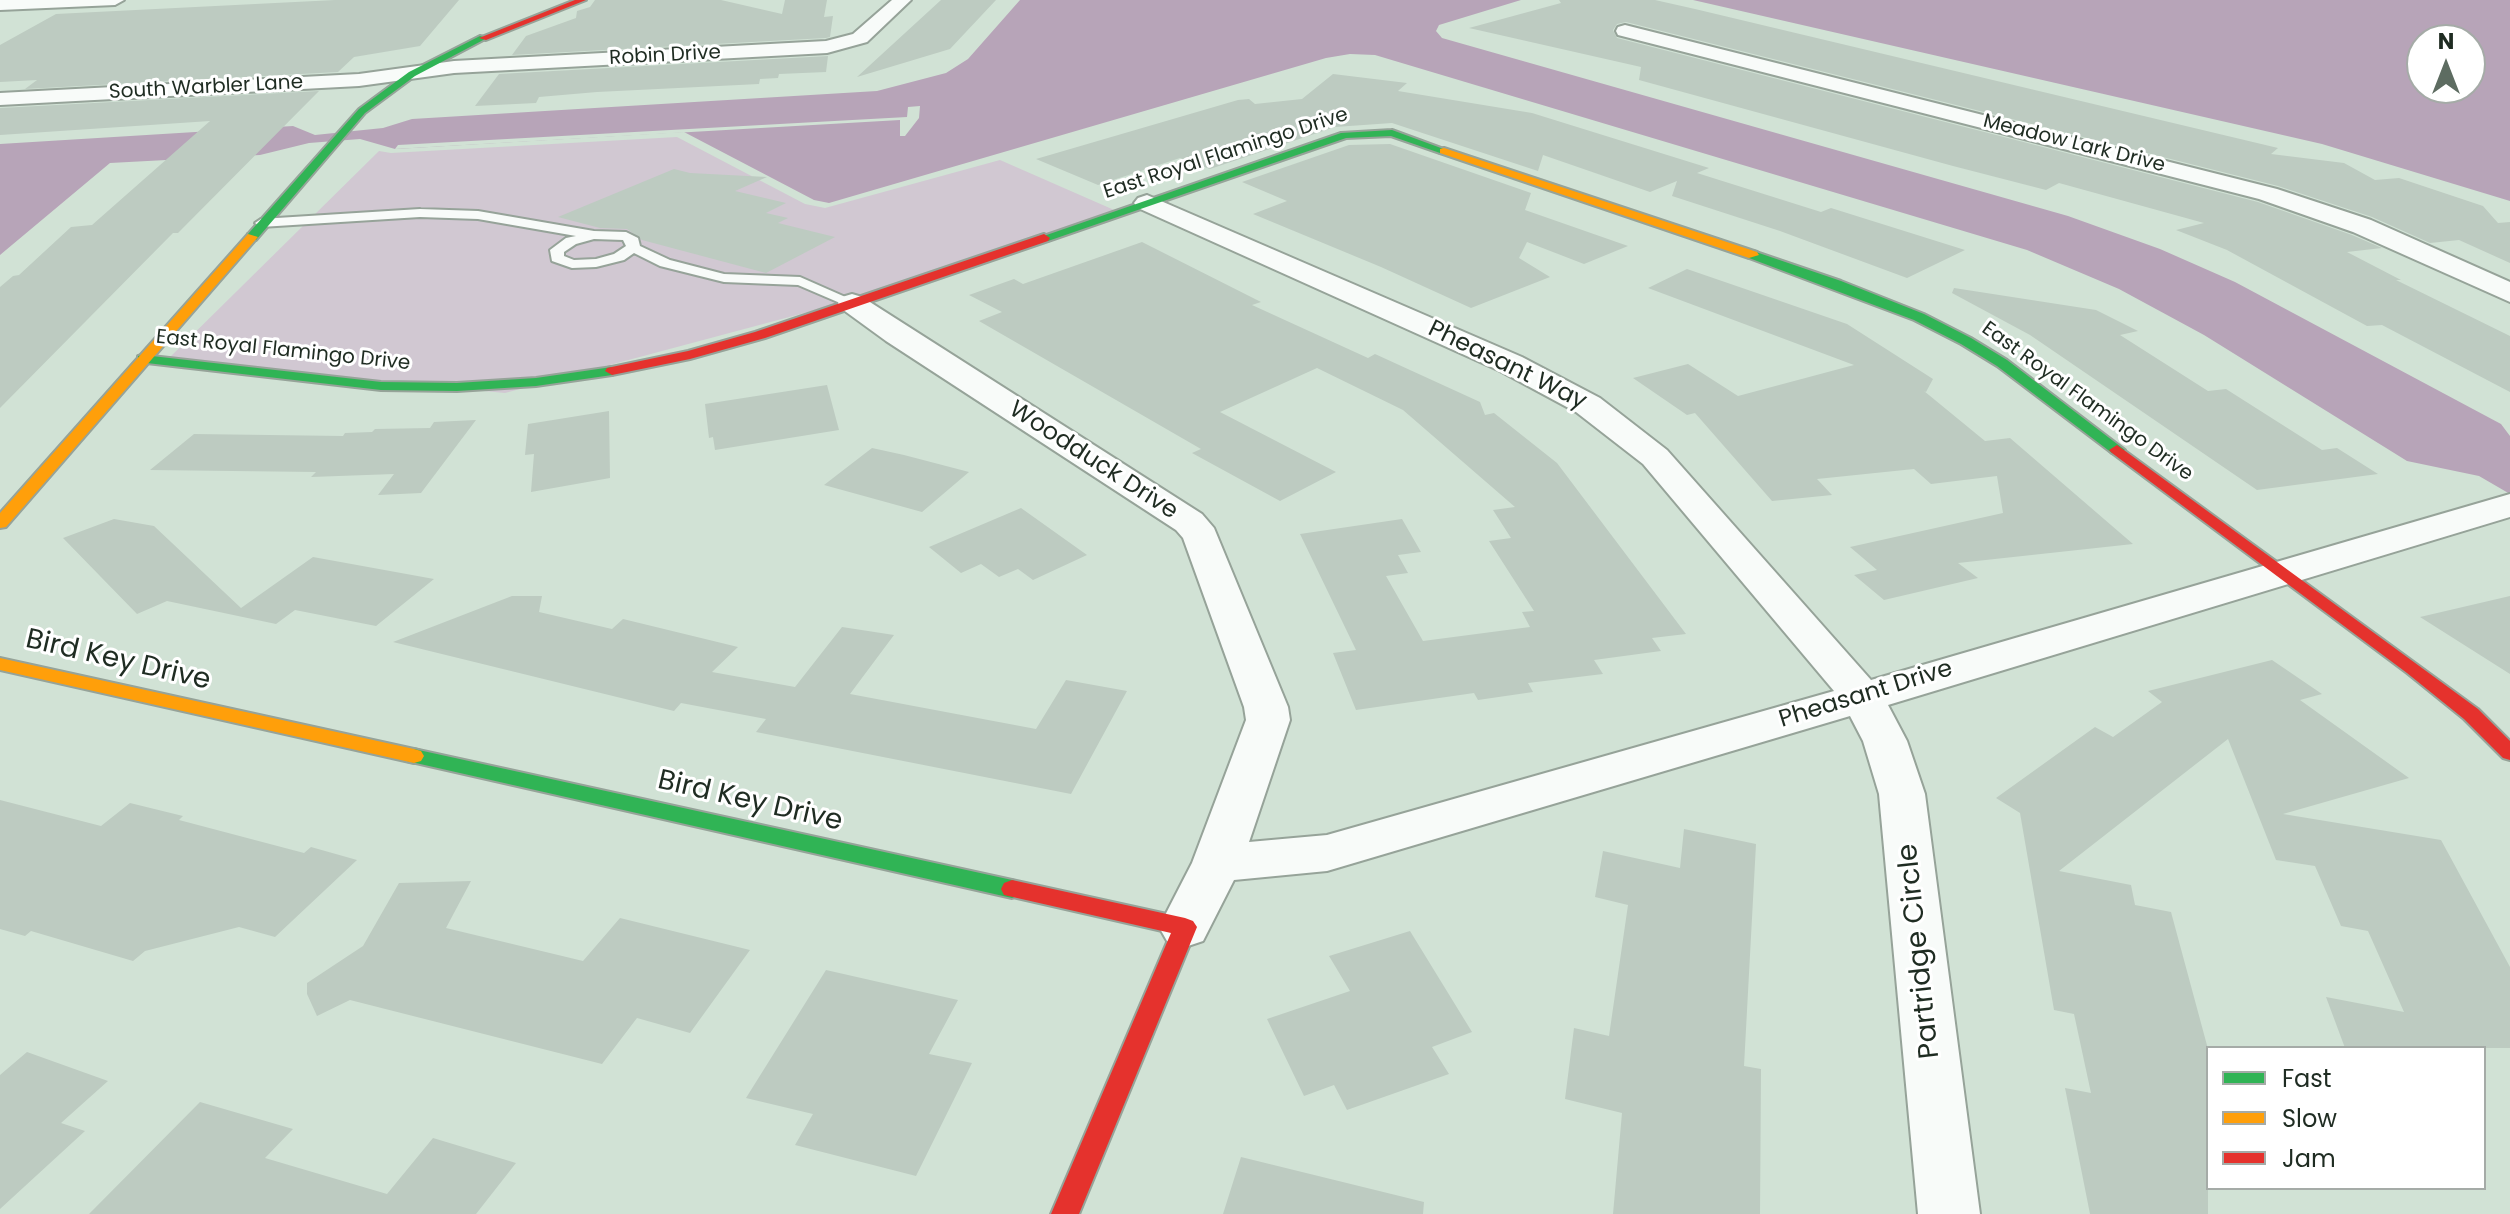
<!DOCTYPE html>
<style>
body{margin:0}
#map{position:relative;width:2510px;height:1214px;overflow:hidden;background:#d1e2d5;font-family:Poppins,sans-serif}
canvas{display:block}
.legend{position:absolute;left:2206px;top:1046px;width:280px;height:144px;box-sizing:border-box;background:#fff;border:2px solid #a5aba7;margin:0;padding:10px 14px;list-style:none;font-size:24px;color:#1f2c22}
.legend li{display:flex;align-items:center;gap:16px;height:40px}
.legend b{width:40px;border:2px solid #a5aba7}
.north{position:absolute;left:2406px;top:24px;width:80px;height:80px;box-sizing:border-box;background:#fff;border:2px solid #a5aba7;border-radius:50%;rotate:0deg;font-size:22px;font-weight:700;line-height:32px;text-align:center;color:#1f2c22}
.north::after{content:'';display:block;margin:auto;width:28px;height:36px;background:#5d6c61;clip-path:polygon(50% 0,100% 100%,50% 72%,0 100%)}
</style>
<div id="map">
<canvas width="2510" height="1214"></canvas>
<ul class="legend">
<li><b style="height:10px;background:#30b455"></b>Fast</li>
<li><b style="height:10px;background:#ff9f0a"></b>Slow</li>
<li><b style="height:10px;background:#e5322d"></b>Jam</li>
</ul>
<div class="north">N</div>
</div>
<script>
const ctx = document.querySelector('canvas').getContext('2d');
ctx.lineJoin = 'round';
function fill(path, color) { ctx.fillStyle = color; ctx.fill(path, 'evenodd'); }
const shape = rows => new Path2D(rows.map(r => 'M' + r).join(''));
function trace(path, color, width, dash) { ctx.strokeStyle = color; ctx.lineWidth = width; ctx.lineCap = dash ? 'butt' : 'round'; ctx.setLineDash(dash || []); ctx.stroke(path); }
function drawText(font, color, halo, rows, align = 'center') {
  ctx.font = font + ' Poppins,sans-serif'; ctx.lineWidth = 6; ctx.setLineDash([]); ctx.textBaseline = 'middle'; ctx.strokeStyle = halo; ctx.fillStyle = color; for (const [text, x, y, turn = 0] of rows) {
    ctx.save(); ctx.translate(x, y); ctx.rotate((+turn || 0) * Math.PI / 180); ctx.textAlign = isNaN(turn) ? turn : align; if (halo) ctx.strokeText(text, 0, 0); ctx.fillText(text, 0, 0); ctx.restore();
  }
}
fill(shape([
 [677,137,805,204,825,208,1000,160,1121,213,879,293,505,393,166,361,379,151,391,153]
]), '#d1c8d2');
fill(shape([
 [1020,0,1521,0,1439,25,1436,31,1442,38,2068,216,2160,249,2235,282,2501,424,2510,436,2510,494,2479,476,2407,461,2204,335,2119,289,2027,250,1375,55,1350,54,1326,58,829,203,814,200,684,132,395,149,360,139,309,143,260,155,110,163,0,255,0,144,293,126,315,135,383,128,412,119,877,91,946,73,968,59],
 [1693,0,2510,0,2510,201,2322,144],
 [2470,40,2470,88,2422,88,2422,40]
]), '#b7a4b8');
fill(shape([
 [920,106,919,118,905,136,900,136,900,120,395,149,398,145,907,117,908,107]
]), '#d1e2d5');
fill(shape([
 [335,0,459,0,420,46,354,57,338,72,25,89,37,80,0,82,0,45,56,14],
 [595,0,721,0,782,14,785,0,827,0,824,17,833,16,830,37,826,38,512,55,526,36,576,18,577,11,590,7],
 [941,0,996,0,950,49,857,77],
 [1559,0,1655,0,1695,9,2278,148,2271,154,2344,163,2375,180,2399,178,2483,206,2498,223,2510,222,2510,263,2459,240,2430,243,2372,217,2278,186,1626,22,1617,24,1613,30,1617,38,2258,202,2352,235,2382,248,2347,252,2401,280,2396,280,2510,336,2510,392,2382,325,2367,326,2227,250,2176,230,2204,223,2059,183,2046,190,1953,166,1639,80,1641,67,1469,28,1561,3],
 [828,56,826,72,779,74,778,78,760,79,759,84,597,92,539,97,536,103,475,106,499,74],
 [1333,74,1407,83,1398,91,1532,113,1709,168,1697,173,1821,212,1831,208,1965,250,1907,278,1780,231,1672,196,1677,181,1650,192,1543,155,1538,171,1392,123,1335,127,1210,169,1180,158,1098,185,1036,159,1238,100,1249,99,1255,104,1302,99],
 [319,91,178,233,173,233,0,408,0,287,13,276,19,275,71,227,92,225,210,121,0,135,0,108],
 [1390,144,1531,193,1525,210,1628,246,1584,264,1527,242,1519,258,1550,277,1471,308,1381,267,1253,214,1287,201,1242,182,1349,145],
 [674,169,690,173,767,177,735,191,786,203,766,213,788,218,778,223,835,237,766,273,642,240,627,229,600,228,558,217],
 [1142,242,1261,302,1252,305,1368,358,1375,354,1480,402,1485,415,1494,413,1557,463,1686,634,1652,638,1661,651,1594,660,1603,674,1528,683,1533,692,1478,700,1474,693,1356,710,1333,653,1356,650,1300,534,1402,519,1421,552,1398,555,1408,573,1386,576,1423,641,1530,627,1522,612,1534,611,1489,541,1511,538,1493,510,1515,507,1403,410,1317,368,1220,412,1336,472,1280,501,1192,453,1201,449,979,321,1002,312,969,295,1014,279,1023,284],
 [1687,269,1847,324,1933,379,1926,392,1924,391,1985,441,2010,438,2133,544,1958,563,1978,578,1884,600,1854,575,1877,570,1850,547,2003,513,1997,476,1931,484,1914,469,1817,479,1832,495,1772,501,1695,413,1687,415,1633,378,1688,364,1738,396,1854,365,1648,288],
 [1954,288,2096,310,2138,331,2120,335,2208,391,2226,389,2322,450,2337,448,2378,474,2257,490,2030,335,1952,293],
 [827,385,839,430,715,450,713,437,709,438,705,404],
 [609,411,610,478,531,492,534,454,525,455,528,424],
 [476,420,421,493,378,495,394,474,311,477,316,472,150,470,194,434,343,436,345,433,372,432,375,429,430,428,434,422],
 [872,448,904,455,969,472,922,512,824,485],
 [1021,508,1087,555,1033,580,1018,569,999,577,981,564,961,573,929,547],
 [114,519,154,526,241,608,313,557,434,579,376,626,295,610,276,624,167,601,137,614,63,538],
 [512,596,542,596,539,612,612,629,623,619,738,647,712,672,795,687,842,627,894,635,850,694,1036,729,1066,680,1127,691,1071,794,756,732,766,719,681,703,674,711,393,642],
 [2510,596,2510,674,2420,617],
 [2272,660,2322,694,2300,700,2409,778,2283,814,2441,840,2510,967,2510,1048,2345,1048,2326,997,2404,1012,2368,931,2341,926,2315,866,2276,860,2228,739,2059,871,2131,885,2135,905,2171,912,2208,1049,2208,1214,2090,1214,2065,1088,2091,1093,2074,1014,2054,1010,2020,813,1996,798,2095,727,2113,737,2162,702,2148,691],
 [0,800,101,826,130,803,183,816,179,820,304,853,311,847,357,860,275,937,239,927,145,951,133,961,31,931,25,936,0,929],
 [1684,829,1756,844,1744,1066,1761,1069,1760,1214,1613,1214,1622,1113,1565,1099,1574,1028,1609,1036,1628,905,1595,897,1603,851,1680,868],
 [471,881,446,928,583,961,620,918,750,950,690,1033,637,1018,602,1064,350,1000,317,1016,307,994,307,983,363,946,399,883],
 [1410,931,1472,1032,1432,1047,1449,1074,1347,1110,1334,1085,1304,1096,1267,1019,1350,991,1329,956],
 [826,970,958,1000,929,1054,972,1063,916,1176,795,1145,813,1114,746,1098],
 [27,1052,108,1081,61,1123,85,1131,0,1209,0,1075],
 [200,1102,293,1129,265,1158,387,1194,433,1138,516,1163,476,1214,89,1214],
 [1241,1157,1424,1202,1423,1214,1223,1214]
]), '#bdcbc1');
const lane = shape([
 [420,209,478,211,594,231,626,232,638,238,640,246,670,260,724,274,800,277,859,303,857,306,847,306,798,285,724,282,660,266,634,253,624,260,596,267,572,268,552,261,550,250,566,238,576,236,478,219,420,217,261,227,255,223,261,219,420,209],
 [594,239,623,240,626,246,614,254,596,259,574,260,564,256,564,252,576,244,594,239]
]);
const street = shape([
 [0,0,124,0,115,5,0,10,0,0],
 [892,0,911,0,867,42,827,53,454,73,359,86,0,105,0,93,359,74,454,61,826,41,853,34,892,0],
 [1625,25,2277,189,2371,220,2510,282,2510,302,2353,232,2259,199,1618,35,1616,31,1618,27,1625,25],
 [1147,195,1522,357,1600,398,1667,450,1871,680,2510,494,2510,517,1888,705,1907,741,1925,794,1980,1214,1918,1214,1879,794,1863,741,1850,716,1327,871,1234,880,1203,941,1185,947,1167,941,1159,927,1192,863,1246,720,1244,707,1183,538,1176,530,886,341,842,309,838,303,842,297,852,294,862,297,1202,514,1214,528,1288,707,1290,720,1249,842,1327,835,1834,691,1643,464,1576,412,1500,371,1138,208,1134,203,1138,198,1147,195]
]);
const fast = shape([
 [480,36,487,38,415,76,365,113,256,240,248,240,248,234,359,109,409,72,480,36],
 [1392,130,1449,151,1440,153,1391,136,1346,138,1048,241,1038,238,1341,133,1392,130],
 [1753,251,1841,281,1924,314,1971,338,2007,360,2125,450,2117,455,2112,453,1997,366,1961,344,1914,320,1749,258,1747,255,1753,251],
 [143,355,381,382,457,383,536,378,612,367,619,371,612,375,536,386,457,391,381,390,138,362,138,356,143,355],
 [414,749,1012,880,1020,883,1023,889,1020,895,1012,898,407,761,404,756,407,751,414,749]
]);
const slow = shape([
 [1444,148,1757,252,1759,255,1749,258,1440,153,1440,149,1444,148],
 [248,234,258,237,6,527,0,528,0,513,248,234],
 [0,658,414,749,421,751,424,756,421,761,414,763,0,670,0,658]
]);
const jam = shape([
 [575,0,586,0,486,40,479,38,575,0],
 [1044,234,1050,238,1048,241,765,338,690,359,612,375,605,371,607,368,688,351,755,332,1044,234],
 [2117,445,2478,709,2510,741,2510,760,2503,758,2464,719,2407,673,2112,453,2109,450,2117,445],
 [1012,880,1185,918,1193,921,1197,927,1079,1214,1051,1214,1171,933,1004,895,1001,889,1004,883,1012,880]
]);
trace(lane, '#96a399', 4);
trace(street, '#96a399', 4);
trace(fast, '#96a399', 4);
trace(slow, '#96a399', 4);
trace(jam, '#96a399', 4);
fill(lane, '#f8fbf9');
fill(street, '#f8fbf9');
fill(fast, '#30b455');
fill(slow, '#ff9f0a');
fill(jam, '#e5322d');
drawText('20px', '#1f2c22', '#fff', [
 ["Robin Drive",665,56,-3],
 ["South Warbler Lane",206,88,-3],
 ["Meadow Lark Drive",2074,144,14],
 ["East Royal Flamingo Drive",1226,154,-18],
 ["East Royal Flamingo Drive",283,351,6],
 ["East Royal Flamingo Drive",2087,402,36]
]);
drawText('24px', '#1f2c22', '#fff', [
 ["Pheasant Way",1507,366,26],
 ["Woodduck Drive",1093,461,33],
 ["Pheasant Drive",1866,695,-17]
]);
drawText('28px', '#1f2c22', '#fff', [
 ["Bird Key Drive",118,661,13],
 ["Bird Key Drive",750,802,13],
 ["Partridge Circle",1920,951,-96]
]);
</script>
